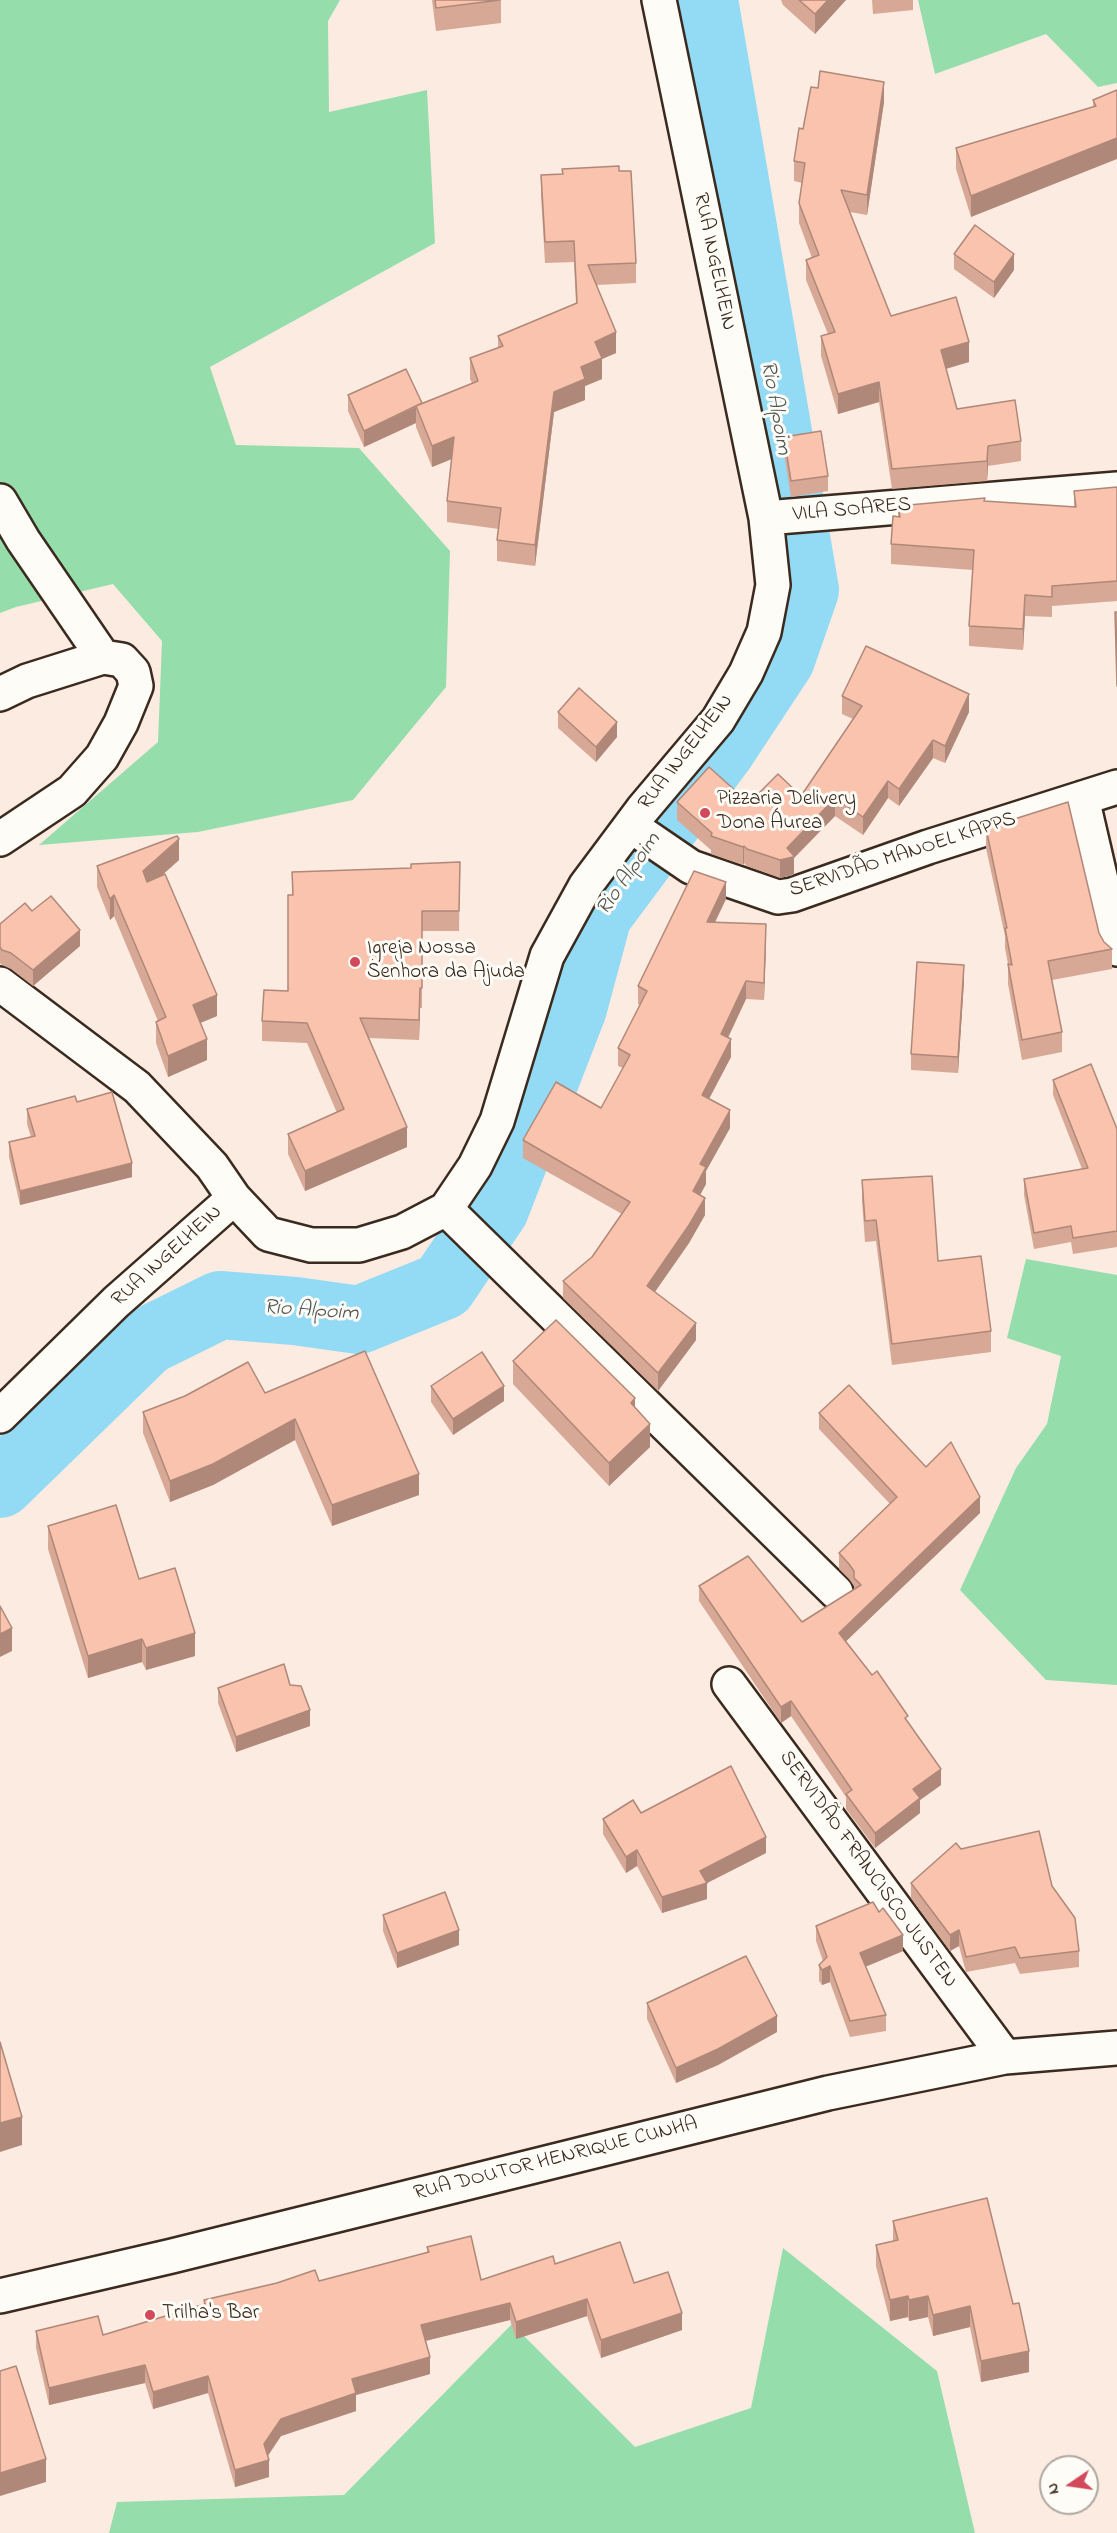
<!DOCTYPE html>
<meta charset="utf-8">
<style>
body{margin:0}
#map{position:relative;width:1117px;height:2533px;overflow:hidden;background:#fcebe1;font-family:"Indie Flower",sans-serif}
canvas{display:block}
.north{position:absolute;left:1039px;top:2455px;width:60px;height:60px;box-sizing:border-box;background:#fdfcf7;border:2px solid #afa8a0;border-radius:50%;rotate:257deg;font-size:16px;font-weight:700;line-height:24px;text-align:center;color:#3b2a1e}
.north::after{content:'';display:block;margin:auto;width:21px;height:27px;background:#d1495b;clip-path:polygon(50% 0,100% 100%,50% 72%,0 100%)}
</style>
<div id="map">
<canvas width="1117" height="2533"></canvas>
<div class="north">N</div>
</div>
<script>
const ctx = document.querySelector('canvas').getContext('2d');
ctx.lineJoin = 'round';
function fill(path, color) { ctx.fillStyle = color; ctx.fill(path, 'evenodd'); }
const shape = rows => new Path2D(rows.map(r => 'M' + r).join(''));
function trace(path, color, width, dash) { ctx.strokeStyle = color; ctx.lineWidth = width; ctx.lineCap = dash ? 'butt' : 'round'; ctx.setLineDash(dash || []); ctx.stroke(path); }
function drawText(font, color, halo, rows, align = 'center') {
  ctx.font = font + ' "Indie Flower",sans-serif'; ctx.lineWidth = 6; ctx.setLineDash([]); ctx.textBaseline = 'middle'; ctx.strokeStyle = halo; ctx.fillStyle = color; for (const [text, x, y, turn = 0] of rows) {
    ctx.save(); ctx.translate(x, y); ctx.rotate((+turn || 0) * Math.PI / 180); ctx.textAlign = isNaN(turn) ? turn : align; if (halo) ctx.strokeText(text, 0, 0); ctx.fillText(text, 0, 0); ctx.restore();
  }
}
fill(shape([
 [0,0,340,0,328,21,329,112,427,90,435,243,210,367,236,445,359,448,450,551,446,687,353,800,198,832,39,845,158,742,162,641,113,584,16,607,0,613],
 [918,0,1117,0,1117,83,1098,87,1046,34,935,74],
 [1026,1259,1117,1275,1117,1685,1046,1680,960,1590,1016,1468,1047,1424,1061,1356,1007,1338],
 [783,2248,937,2371,975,2533,109,2533,117,2502,344,2495,512,2324,635,2447,751,2408]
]), '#96ddac');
trace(shape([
 [0,1484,147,1341,220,1305,295,1311,359,1320,443,1286,495,1209,573,1008,598,915,721,750,781,659,805,590,704,0]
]), '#93daf5', 68);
const minor = shape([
 [0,501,23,540,103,657],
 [766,518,1117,489],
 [0,694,27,681,103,657,122,660,133,672,136,686,121,723,102,757,72,791,0,839],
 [1082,798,1117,949],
 [631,826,691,867,778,897,792,895,928,847,1117,787],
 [0,984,137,1087,212,1166,234,1198],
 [446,1209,836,1592],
 [0,1416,116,1302,234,1198,268,1234,311,1245,359,1245,402,1232,446,1209,475,1166,497,1121,547,956,586,885,642,810,718,720,746,673,764,632,773,585,766,518,659,0],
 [729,1684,1005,2057],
 [0,2296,172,2256,828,2093,1005,2057,1117,2048]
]);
trace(minor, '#3b2a1e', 38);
trace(minor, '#fdfcf7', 33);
fill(shape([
 [432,0,501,0,501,23,436,31],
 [781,0,846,0,815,34,783,5],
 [872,0,913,0,913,10,873,14],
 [1117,90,971,217,956,169,956,148,1093,107,1093,100],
 [884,102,867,215,850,212,891,316,969,362,946,369,957,409,1021,441,1021,461,988,466,987,481,892,489,879,402,838,414,821,356,821,336,828,334,806,280,806,260,812,258,799,223,799,203,802,183,794,181,794,161,803,129],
 [562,169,636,263,636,283,597,285,616,353,602,359,602,379,585,386,585,400,554,412,535,566,497,561,497,540,499,529,447,522,447,501,452,459,432,467,416,427,416,423,364,447,348,411,348,395,422,403,472,383,470,379,470,358,498,348,498,336,576,304,574,262,545,263,541,196,541,175,562,174],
 [954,254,1014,270,994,298,954,269],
 [784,437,828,476,828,491,791,497,784,453],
 [1117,487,1117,601,1052,606,1052,617,1025,616,1023,650,969,646,969,626,973,570,891,564,891,544,898,516,898,506,985,501,1074,507,1074,491],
 [842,696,969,712,945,763,933,758,899,806,888,798,863,835,835,816,794,858,794,873,793,875,780,878,747,866,744,863,743,865,711,854,711,850,677,820,677,802,749,803,801,796,853,719,842,714],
 [558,712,617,737,596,762,558,728],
 [986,828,1099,933,1104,942,1112,949,1112,969,1052,980,1062,1032,1062,1052,1022,1060,1008,984,1008,964,1005,948,1005,936,986,848],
 [179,860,161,876,217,1016,200,1023,207,1060,168,1077,156,1043,156,1022,158,1021,114,916,110,920,97,887,97,866],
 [460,862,459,931,422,931,422,1008,420,1008,419,1040,369,1038,407,1147,305,1191,288,1154,288,1134,337,1113,307,1043,262,1041,262,1021,288,991,292,895,292,872,411,868],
 [726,899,715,922,766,941,764,1000,746,999,728,1038,731,1057,709,1099,730,1128,706,1171,706,1184,700,1195,705,1215,689,1243,655,1292,696,1340,658,1391,563,1298,563,1281,592,1257,622,1214,523,1158,523,1140,601,1108,623,1068,618,1066,618,1048,640,1005,638,1004,638,986],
 [32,911,80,946,33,986,11,969,2,965,0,963,0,924],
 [964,981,958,1073,911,1070,911,1054],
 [1053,1080,1117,1129,1117,1247,1073,1254,1071,1242,1034,1249,1024,1195,1024,1179,1082,1169,1053,1095],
 [27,1109,132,1177,20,1205,9,1157,9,1142,31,1137,27,1124],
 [862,1180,991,1331,991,1352,892,1365,876,1241,865,1242,862,1201],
 [513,1361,635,1407,650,1447,609,1486,513,1384],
 [431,1386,504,1401,453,1435,431,1402],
 [265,1393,419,1495,332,1526,295,1440,213,1485,170,1502,143,1433,143,1412],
 [819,1413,926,1467,980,1513,846,1641,908,1723,941,1785,920,1800,920,1813,875,1848,846,1809,846,1797,791,1716,781,1723,699,1601,699,1586,802,1622,854,1589,854,1586,849,1579,839,1569,839,1553,890,1504,819,1429],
 [48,1526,139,1579,195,1656,146,1670,142,1662,88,1678,48,1549],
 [290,1685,310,1726,236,1752,218,1703,218,1688],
 [641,1813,766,1853,707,1883,707,1899,662,1913,637,1866,626,1873,603,1834,603,1819],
 [961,1849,1052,1886,1079,1951,1079,1967,1020,1974,1015,1963,966,1972,959,1946,950,1951,911,1898,911,1883],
 [879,1912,903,1951,865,1967,886,2015,886,2031,850,2037,830,1982,822,1985,819,1981,819,1965,823,1961,816,1941,816,1926],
 [383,1915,459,1945,397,1968,383,1931],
 [647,2003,777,2032,718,2065,676,2083,647,2019],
 [893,2221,1029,2372,981,2382,970,2327,933,2336,928,2317,909,2321,908,2317,890,2321,876,2266,876,2245,893,2241],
 [427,2247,481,2280,555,2264,634,2283,682,2330,601,2358,587,2316,516,2339,510,2320,425,2341,430,2374,356,2395,356,2411,281,2436,268,2456,269,2477,235,2487,208,2393,153,2409,145,2383,49,2405,36,2348,36,2331,103,2335,204,2304,204,2300,319,2281,427,2252]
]), '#d7a895');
fill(shape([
 [828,0,846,0,815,34,815,14],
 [884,82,884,102,867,215,867,195],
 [1117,138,1117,159,971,217,971,196],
 [1014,254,1014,270,994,298,994,282],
 [616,332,616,353,602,359,602,379,585,386,585,400,554,412,535,566,535,545,554,392,581,367,595,342],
 [969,342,969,362,941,370,941,350],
 [879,382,879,402,838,414,838,394],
 [416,407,416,423,364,447,364,431],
 [454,437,454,458,432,467,432,446],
 [988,446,988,466,987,481,987,461],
 [1025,595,1025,616,1023,650,1023,629],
 [969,694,969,712,945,763,945,746],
 [617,722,617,737,596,762,596,747],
 [933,740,933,758,899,806,899,789],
 [888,781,888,798,863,835,863,817],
 [835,798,835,816,794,858,794,873,793,875,780,878,780,860,787,848],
 [179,839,179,860,143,892,143,871],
 [744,846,744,863,743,865,743,847],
 [726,882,726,899,707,939,707,922],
 [114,895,114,916,110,920,110,899],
 [766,924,766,941,764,1000,764,983],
 [80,930,80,946,33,986,33,970],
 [964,965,964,981,958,1073,958,1057],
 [746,981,746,999,721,1052,721,1034],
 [420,988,420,1008,419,1040,419,1020],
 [217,995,217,1016,193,1026,193,1005],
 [207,1039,207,1060,168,1077,168,1056],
 [731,1039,731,1057,702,1112,702,1095],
 [730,1110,730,1128,706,1171,706,1184,693,1208,693,1191,700,1164],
 [407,1127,407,1147,305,1191,305,1171],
 [132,1163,132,1177,20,1205,20,1191],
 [705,1198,705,1215,689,1243,647,1303,647,1286],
 [696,1323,696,1340,658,1391,658,1373],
 [504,1386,504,1401,453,1435,453,1419],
 [635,1398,635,1421,631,1403],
 [295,1419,295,1440,213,1485,170,1502,170,1481],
 [650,1424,650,1447,609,1486,609,1463],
 [419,1474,419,1495,332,1526,332,1505],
 [980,1497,980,1513,839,1648,839,1633],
 [12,1628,12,1651,0,1657,0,1634],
 [195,1633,195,1656,146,1670,146,1648],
 [142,1639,142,1662,88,1678,88,1656],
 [791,1701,791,1716,781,1723,781,1707],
 [310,1710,310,1726,236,1752,236,1737],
 [941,1769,941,1785,920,1800,920,1813,875,1848,875,1833,913,1789],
 [766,1837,766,1853,707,1883,707,1899,662,1913,662,1897,700,1871],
 [637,1850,637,1866,626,1873,626,1857],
 [459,1930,459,1945,397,1968,397,1953],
 [959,1930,959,1946,950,1951,950,1935],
 [903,1935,903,1951,860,1969,860,1953],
 [830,1966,830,1982,822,1985,822,1970],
 [777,2016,777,2032,718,2065,676,2083,676,2068],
 [22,2117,22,2145,0,2152,0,2123],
 [908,2296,908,2317,890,2321,890,2300],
 [928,2296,928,2317,909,2321,909,2300],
 [587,2299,587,2316,516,2339,516,2322],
 [510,2303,510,2320,421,2342,421,2325],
 [970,2306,970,2327,933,2336,933,2315],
 [682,2313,682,2330,601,2358,601,2340],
 [1029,2351,1029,2372,981,2382,981,2361],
 [430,2357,430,2374,356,2395,356,2411,281,2436,264,2461,269,2460,269,2477,235,2487,235,2470,264,2444,281,2419,352,2379],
 [145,2365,145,2383,49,2405,49,2388],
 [208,2376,208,2393,153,2409,153,2392],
 [46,2459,46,2482,0,2496,0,2473]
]), '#af8879');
const building = shape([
 [435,0,500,0,436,8,435,0],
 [799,0,828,0,815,14,799,0],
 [820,71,884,82,867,195,841,190,891,316,956,297,969,342,941,350,957,409,1015,400,1021,441,988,446,987,461,892,469,879,382,838,394,821,336,835,332,806,260,819,255,799,203,805,163,794,161,799,128,803,129,811,87,818,88,820,71],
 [1117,90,1117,138,971,196,956,148,1096,106,1093,100,1117,90],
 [619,166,619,171,631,171,636,263,588,265,616,332,595,342,602,358,581,367,585,379,554,392,535,545,497,540,501,508,447,501,454,437,432,446,416,406,478,381,470,358,503,346,498,336,577,303,574,241,545,242,541,175,563,174,562,169,619,166],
 [975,225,1014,254,994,282,954,254,975,225],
 [406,369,422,403,364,431,348,395,406,369],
 [821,431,828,476,791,481,784,437,821,431],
 [1117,487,1117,581,1052,586,1052,597,1025,595,1023,629,969,626,974,550,891,544,893,516,900,517,898,506,985,498,984,501,1076,507,1074,491,1117,487],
 [1115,612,1117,612,1117,686,1115,612],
 [866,646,969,694,945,746,933,740,899,789,888,781,863,817,835,798,787,848,794,856,793,857,780,860,747,849,744,846,743,847,711,836,712,833,677,802,709,767,749,803,778,774,801,796,862,706,842,696,866,646],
 [579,688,617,722,596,747,558,712,579,688],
 [1068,802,1099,933,1104,942,1112,949,1048,961,1062,1032,1022,1040,1008,964,1012,965,1005,928,1007,928,986,828,1068,802],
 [177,836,179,839,143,871,147,882,165,874,217,995,193,1005,207,1039,168,1056,156,1022,166,1017,114,895,110,899,97,866,177,836],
 [460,862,459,911,422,911,422,988,420,988,419,1020,360,1018,407,1127,305,1171,288,1134,344,1109,307,1023,262,1021,264,990,288,991,288,895,293,895,292,872,411,868,411,864,460,862],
 [694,871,726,882,707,922,766,924,764,983,746,981,721,1034,731,1039,702,1095,730,1110,700,1164,706,1167,693,1191,705,1198,689,1225,647,1286,696,1323,658,1373,563,1281,592,1257,630,1202,523,1140,556,1082,601,1108,630,1055,618,1048,647,991,638,986,694,871],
 [51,896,80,930,33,970,11,953,2,950,0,947,0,924,25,903,32,911,51,896],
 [917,962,964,965,958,1057,911,1054,917,962],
 [1091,1064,1117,1129,1117,1231,1073,1238,1071,1226,1034,1233,1024,1179,1088,1168,1053,1080,1091,1064],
 [112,1092,132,1163,20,1191,9,1142,35,1136,27,1109,75,1096,77,1102,112,1092],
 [932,1176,938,1261,981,1256,991,1331,892,1344,876,1220,865,1221,862,1180,932,1176],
 [556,1320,635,1398,631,1403,650,1424,609,1463,513,1361,556,1320],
 [365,1351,419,1474,332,1505,295,1419,213,1464,170,1481,143,1412,185,1396,248,1362,265,1393,365,1351],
 [482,1352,504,1386,453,1419,431,1386,482,1352],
 [849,1385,926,1467,951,1442,980,1497,839,1633,872,1675,877,1671,908,1716,905,1718,941,1769,913,1789,920,1798,875,1833,846,1794,852,1790,791,1701,781,1707,699,1586,748,1556,802,1622,861,1585,854,1578,854,1571,849,1564,839,1553,897,1497,819,1413,849,1385],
 [116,1505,139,1579,175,1568,195,1633,146,1648,142,1639,88,1656,48,1526,116,1505],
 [0,1606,12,1628,0,1634,0,1606],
 [284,1664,290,1685,301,1686,310,1710,236,1737,218,1688,284,1664],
 [731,1766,766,1837,700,1871,707,1883,662,1897,637,1850,626,1857,603,1819,633,1800,641,1813,731,1766],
 [1039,1831,1052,1886,1075,1918,1079,1951,1020,1958,1015,1947,966,1957,959,1930,950,1935,911,1883,956,1843,961,1849,1039,1831],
 [445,1892,459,1930,397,1953,383,1915,445,1892],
 [873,1902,879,1912,883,1908,903,1935,860,1953,886,2015,850,2021,830,1966,822,1970,819,1965,827,1957,816,1926,873,1902],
 [746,1956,777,2016,718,2049,676,2068,647,2003,746,1956],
 [0,2042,22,2117,0,2123,0,2042],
 [987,2198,1013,2304,1019,2303,1029,2351,981,2361,970,2306,933,2315,928,2296,909,2300,908,2296,890,2300,876,2245,898,2240,893,2221,987,2198],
 [471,2236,481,2280,553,2256,555,2264,620,2242,634,2283,668,2272,682,2313,601,2340,587,2299,516,2322,510,2303,421,2325,430,2357,352,2379,356,2393,281,2419,264,2444,269,2460,235,2470,208,2376,153,2392,145,2365,49,2388,36,2331,98,2316,103,2335,205,2304,204,2300,277,2283,315,2270,319,2281,429,2252,427,2247,471,2236],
 [16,2366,46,2459,0,2473,0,2371,16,2366]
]);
fill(building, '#fac3ad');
trace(building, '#af8879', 1.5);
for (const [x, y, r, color] of [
 [705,813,6,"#d1495b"],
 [355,962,6,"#d1495b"],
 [150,2315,6,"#d1495b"]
]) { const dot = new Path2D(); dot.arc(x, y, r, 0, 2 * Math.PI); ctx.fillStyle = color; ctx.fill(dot); trace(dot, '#fdfcf7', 2); }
drawText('21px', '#3b2a1e', '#fdfcf7', [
 ["RUA INGELHEIN",713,262,78],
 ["VILA SOARES",852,511,-5],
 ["RUA INGELHEIN",687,753,-52],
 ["SERVIDÃO MANOEL KAPPS",903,856,-18],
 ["RUA INGELHEIN",168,1257,-42],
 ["SERVIDÃO FRANCISCO JUSTEN",867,1870,54],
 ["RUA DOUTOR HENRIQUE CUNHA",556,2160,-14]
]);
drawText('21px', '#3b2a1e', '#fdfcf7', [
 ["Pizzaria Delivery",717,801],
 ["Dona Áurea",717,825],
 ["Igreja Nossa",367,950],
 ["Senhora da Ajuda",367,974],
 ["Trilha's Bar",162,2315]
], 'left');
drawText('italic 22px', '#515654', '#fdfcf7', [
 ["Rio Alpoim",774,408,80],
 ["Rio Alpoim",630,875,-55],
 ["Rio Alpoim",311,1312,4]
]);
</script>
